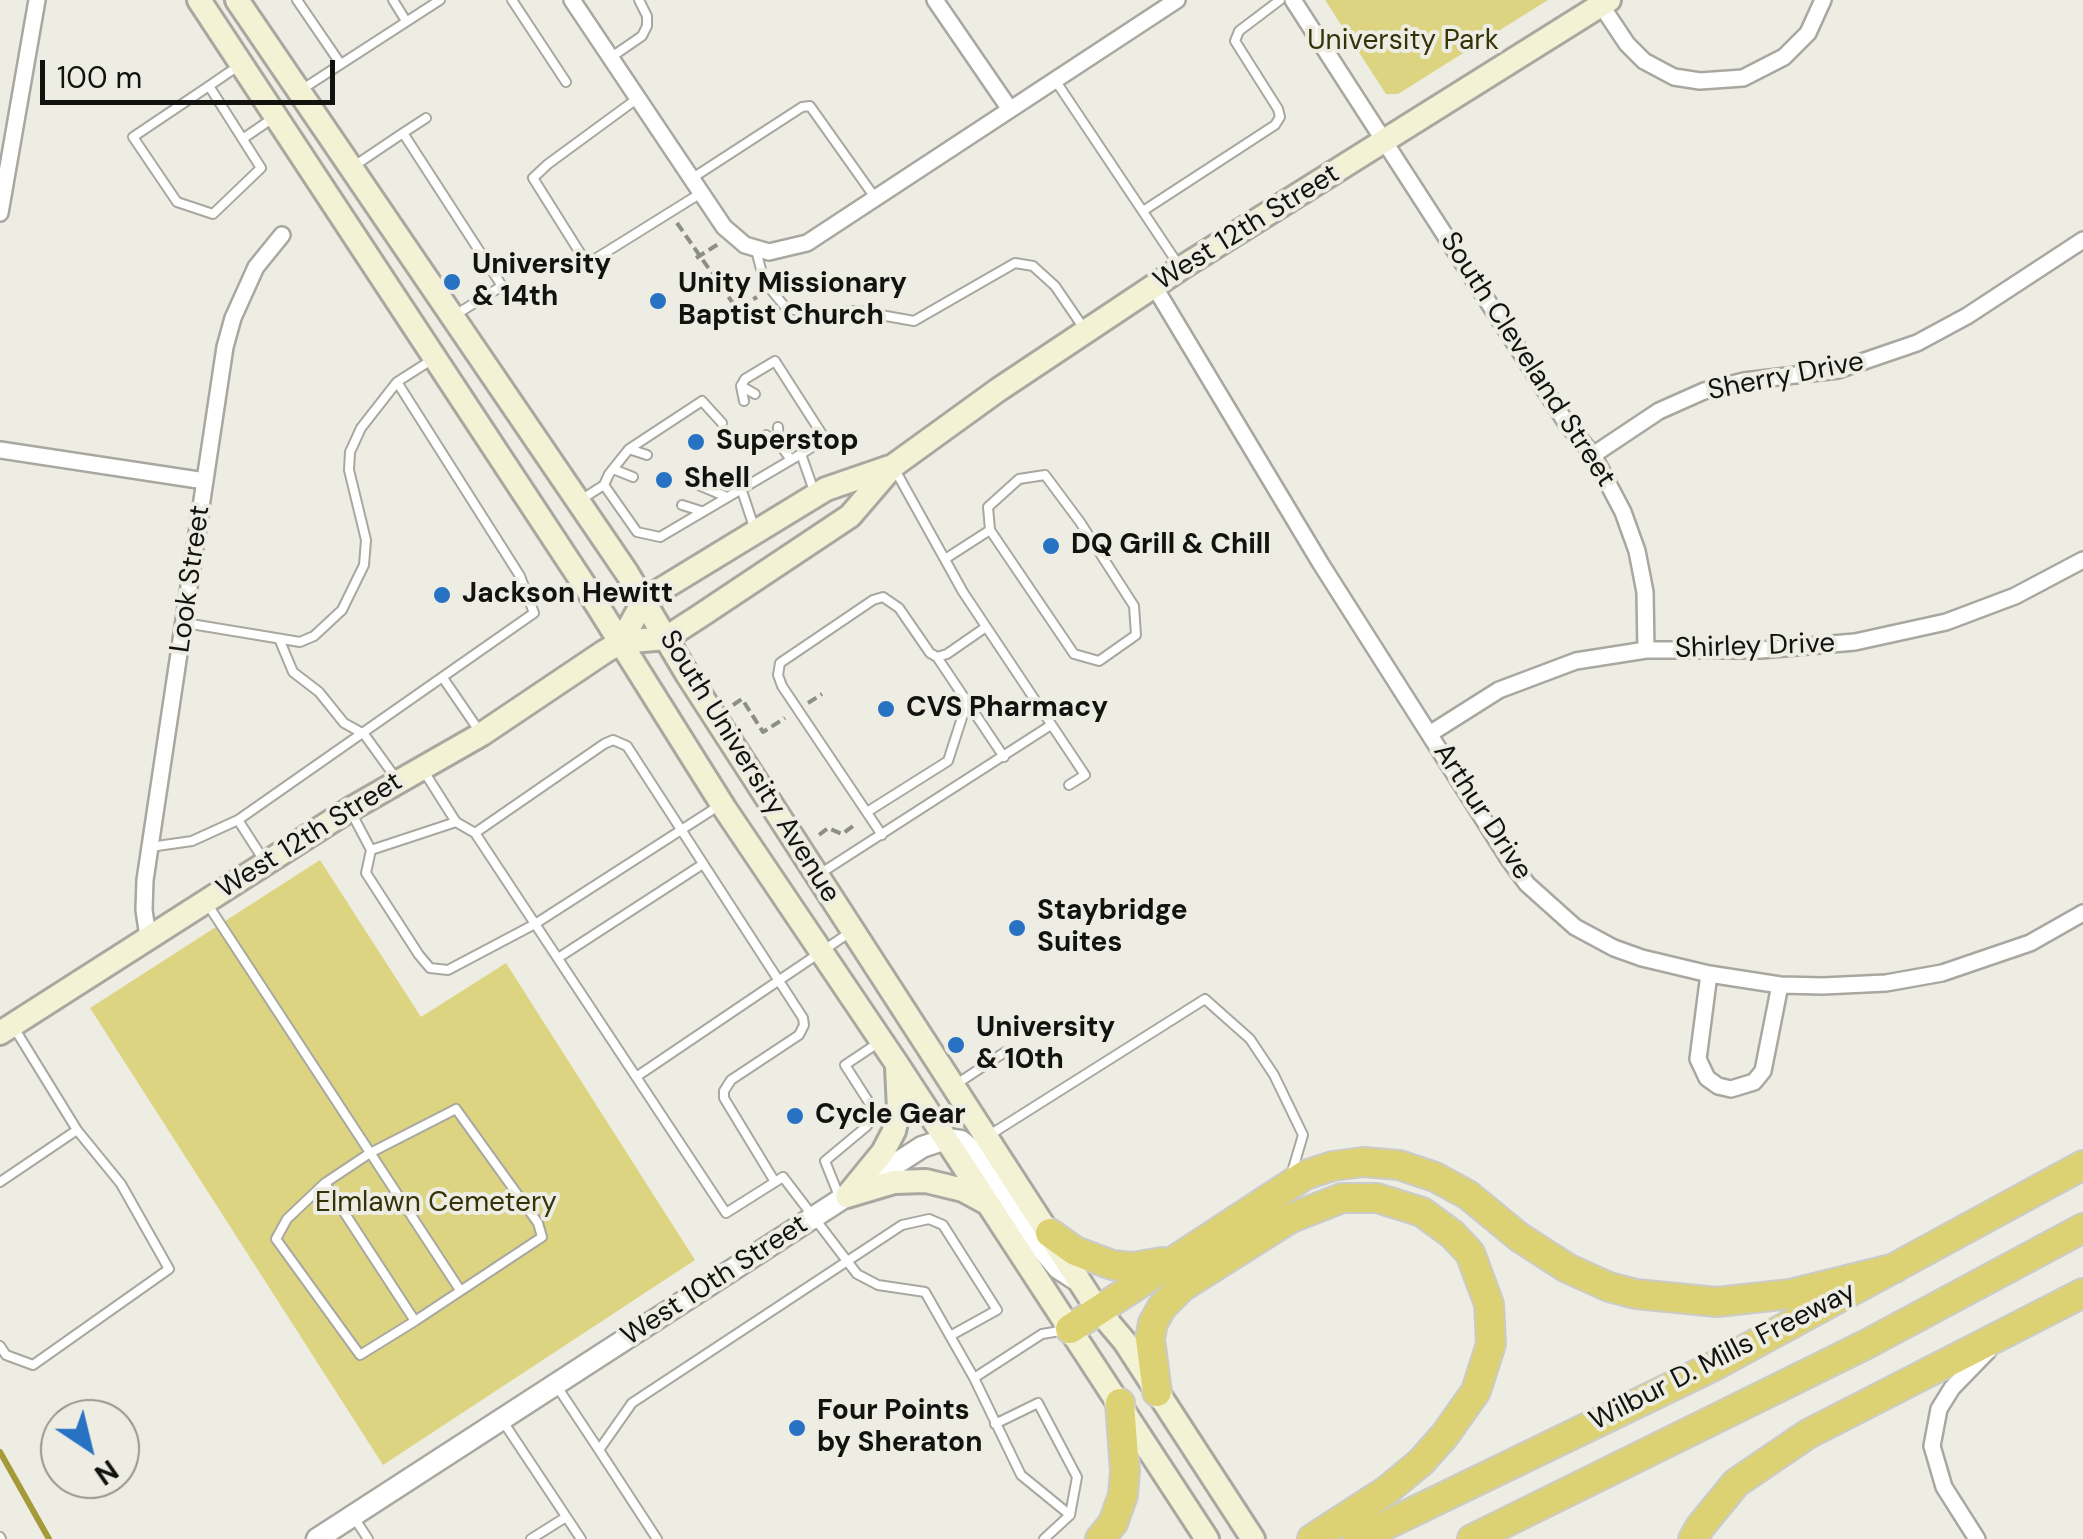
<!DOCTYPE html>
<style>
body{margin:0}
#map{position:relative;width:2083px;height:1539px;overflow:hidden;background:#edede4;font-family:"DM Sans",sans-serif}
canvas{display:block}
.north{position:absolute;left:40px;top:1399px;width:100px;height:100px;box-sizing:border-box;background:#edede4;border:2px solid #95958f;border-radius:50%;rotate:145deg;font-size:28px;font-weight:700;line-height:40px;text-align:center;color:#12120f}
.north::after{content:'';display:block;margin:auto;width:35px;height:45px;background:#2772c2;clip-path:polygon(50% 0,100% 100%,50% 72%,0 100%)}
.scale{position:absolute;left:40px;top:60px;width:295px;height:45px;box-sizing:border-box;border:5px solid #12120f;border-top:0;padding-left:12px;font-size:30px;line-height:35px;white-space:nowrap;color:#12120f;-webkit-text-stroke:8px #edede4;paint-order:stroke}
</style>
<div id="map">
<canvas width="2083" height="1539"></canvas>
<div class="north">N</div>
<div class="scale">100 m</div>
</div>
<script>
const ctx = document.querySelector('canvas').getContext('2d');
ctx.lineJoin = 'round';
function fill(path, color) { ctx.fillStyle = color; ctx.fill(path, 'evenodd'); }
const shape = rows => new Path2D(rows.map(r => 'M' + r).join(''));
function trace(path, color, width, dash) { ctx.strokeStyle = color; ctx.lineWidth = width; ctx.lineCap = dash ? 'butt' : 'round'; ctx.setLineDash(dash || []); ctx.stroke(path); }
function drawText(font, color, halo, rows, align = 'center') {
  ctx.font = font + ' "DM Sans",sans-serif'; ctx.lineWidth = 8; ctx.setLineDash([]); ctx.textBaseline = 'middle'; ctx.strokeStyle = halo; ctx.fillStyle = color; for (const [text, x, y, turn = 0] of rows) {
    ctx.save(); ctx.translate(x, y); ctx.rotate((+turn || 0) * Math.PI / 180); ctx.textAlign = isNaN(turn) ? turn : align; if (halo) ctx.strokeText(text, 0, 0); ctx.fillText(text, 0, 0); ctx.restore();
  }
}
fill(shape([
 [1325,0,1548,0,1398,94,1386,94],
 [320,860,421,1017,506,963,695,1260,383,1465,90,1008]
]), '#dcd481');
trace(shape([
 [0,1452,49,1539]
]), '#a49a39', 6);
const service = shape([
 [297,0,340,63],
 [393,0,406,21],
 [512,0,566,82],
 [610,58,642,36,647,26,647,16,639,0],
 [1055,80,1180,267],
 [209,86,261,168,213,214,177,202,133,137,209,86,225,75,237,67],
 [301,90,440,0],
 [638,98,548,164,533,178,587,264,701,193],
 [403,133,426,118],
 [244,138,273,118],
 [354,166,403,133,502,286,455,315],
 [691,179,802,107,810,106,876,199],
 [1143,211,1275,125,1280,117,1278,109,1235,41,1239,31,1280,0],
 [756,250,764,281,786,308,809,313,858,311,914,321,1015,263,1033,266,1055,286,1083,327],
 [741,386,745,379,775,361,825,439,801,454,814,491],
 [741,386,755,394],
 [741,386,744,401],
 [722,423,702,401,629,449,609,474,604,485,637,532,660,537,801,454],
 [778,427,779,443],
 [766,435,779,443,791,460],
 [629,449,647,455],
 [894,468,963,592,1085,775,1069,785],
 [613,469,633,477],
 [1045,475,1080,522,1134,606,1136,635,1099,661,1074,654,990,530,988,507,1019,479,1045,475],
 [696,484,727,497],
 [742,491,754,527],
 [582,499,604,485],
 [682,505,701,511],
 [945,559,990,530],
 [185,623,300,642,314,636,342,610,364,565,366,540,349,470,350,452,361,428,397,382],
 [280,641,293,672,319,692,344,723,364,734,395,777],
 [937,657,1004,757],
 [443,678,480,732],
 [425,773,456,822,475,833,726,1213,783,1177,857,1274,878,1285,925,1292,974,1378,1021,1475,1070,1515,1044,1539],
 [867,812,948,761,967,702],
 [352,814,371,850,366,873,419,955,430,968,448,970,535,924,720,805],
 [238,820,265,862],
 [475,833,604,744,613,740,627,746,803,1018,804,1025,799,1035,731,1080,724,1091,724,1098,775,1182],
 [882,835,782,686,778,675,780,663,873,600,883,597,899,608,930,653,937,657,947,654,986,627],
 [150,847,192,841,238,820,534,613,520,576,397,382,433,359],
 [371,850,456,822],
 [821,873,1051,725],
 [208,905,460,1290],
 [558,958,703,864],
 [636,1077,852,931],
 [955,1085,1005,1052],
 [456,1109,538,1223,542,1237,415,1321,325,1183,370,1153,456,1109],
 [988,1136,1205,999,1250,1039,1274,1075,1303,1135,1292,1172],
 [0,1182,77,1130,13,1026],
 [325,1183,287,1219,276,1239,360,1355,415,1321],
 [839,1196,825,1161,867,1126,870,1104,845,1065,878,1043],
 [0,1346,6,1355,33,1365,169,1269,121,1184,77,1130],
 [974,1378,1042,1334,1066,1330],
 [558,1388,599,1450,632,1403,902,1225,929,1219,943,1225,997,1310,950,1336],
 [504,1423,581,1539],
 [995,1424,1038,1403,1077,1477,1070,1515],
 [599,1450,657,1539],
 [353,1516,368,1539],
 [0,1537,1,1539],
 [531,1539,566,1517]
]);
const minor = shape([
 [572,0,724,227,745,245,769,252,807,243,1177,0],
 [935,0,1009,108],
 [1293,0,1567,424,1593,455,1623,512,1637,551,1645,592,1646,650],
 [1601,5,1627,44,1644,61,1674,77,1700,81,1743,78,1784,57,1808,33,1823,0],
 [0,213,37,0],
 [1154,286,1321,564,1508,858,1527,884,1575,927,1614,948,1642,958,1709,974,1780,985,1823,986,1886,983,1942,973,2030,943,2083,913],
 [0,450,205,481],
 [1593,455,1659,411,1704,391,1744,381,1838,370,1917,343,1967,316,2083,240],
 [1431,733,1499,690,1576,661,1646,650,1761,650,1855,642,1946,622,2015,596,2083,560],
 [148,937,144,910,145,880,225,347,233,318,256,267,282,235],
 [1709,974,1698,1059,1707,1078,1718,1086,1731,1089,1754,1082,1763,1071,1780,985],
 [1977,1539,1944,1487,1932,1446,1939,1409,1952,1388,1988,1351]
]);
const tertiary = shape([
 [317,1539,922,1147,946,1139,961,1141,983,1159,1042,1249,1058,1268,1075,1279]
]);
const secondary = shape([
 [199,0,587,589,725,809,897,1064,1207,1539],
 [237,0,627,573,687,674,1098,1310,1125,1342,1253,1539],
 [621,642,644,600,826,489,890,467],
 [0,1033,349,810,482,734,604,652,621,642,666,638,700,616,850,516,893,466,998,390,1181,268,1609,0],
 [847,1196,894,1182,926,1181,963,1190,987,1203],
 [847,1196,883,1152,894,1131,899,1110,897,1067]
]);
const motorway = shape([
 [1050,1233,1075,1251,1112,1265,1133,1267,1162,1262],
 [1070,1329,1305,1175,1333,1166,1363,1162,1399,1165,1435,1177,1468,1195,1519,1237,1567,1268,1609,1287,1636,1294,1717,1302,1790,1294,1895,1268],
 [1157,1392,1150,1339,1153,1323,1162,1307,1182,1287,1291,1218,1342,1198,1377,1198,1422,1212,1452,1234,1470,1253,1489,1304,1491,1344,1476,1391,1445,1435,1421,1462,1386,1491,1312,1539],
 [1100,1539,1113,1523,1123,1495,1125,1471,1120,1403],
 [1357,1539,1714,1366,2083,1165],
 [1472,1539,1867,1344,2083,1228],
 [1693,1539,1700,1527,1736,1483,1808,1434,2083,1293]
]);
trace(service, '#a8a8a0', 12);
trace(minor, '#a8a8a0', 20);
trace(tertiary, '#a8a8a0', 25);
trace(secondary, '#a8a8a0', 28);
trace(motorway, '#cbcbca', 32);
trace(shape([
 [677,223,737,309],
 [696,258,720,243],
 [715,323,757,297],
 [808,703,822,694],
 [733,705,742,699,763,732,785,718],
 [819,835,828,828,842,834,856,824]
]), '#8e8e88', 4, [10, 5]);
trace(service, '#fff', 8);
trace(minor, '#fff', 15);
trace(tertiary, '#fff', 20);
trace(secondary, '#f4f2d5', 22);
trace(motorway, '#dcd273', 28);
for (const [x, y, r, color] of [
 [452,282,10,"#2772c2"],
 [658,301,10,"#2772c2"],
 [696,442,10,"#2772c2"],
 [664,480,10,"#2772c2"],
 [1051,546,10,"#2772c2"],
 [442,595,10,"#2772c2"],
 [886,709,10,"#2772c2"],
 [1017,928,10,"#2772c2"],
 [956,1045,10,"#2772c2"],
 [795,1116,10,"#2772c2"],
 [797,1428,10,"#2772c2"]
]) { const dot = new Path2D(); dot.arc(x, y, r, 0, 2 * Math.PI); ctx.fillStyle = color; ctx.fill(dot); trace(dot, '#edede4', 4); }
drawText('28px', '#363207', '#edede4', [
 ["University Park",1403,42],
 ["Elmlawn Cemetery",436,1204]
]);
drawText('28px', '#12120f', '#edede4', [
 ["West 12th Street",1247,228,-32],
 ["South Cleveland Street",1527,360,57],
 ["Sherry Drive",1786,377,-11],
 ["Look Street",191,579,-82],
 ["Shirley Drive",1755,647,-2],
 ["South University Avenue",749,767,58],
 ["Arthur Drive",1482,812,57],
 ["West 12th Street",310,836,-32],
 ["West 10th Street",715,1281,-33],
 ["Wilbur D. Mills Freeway",1723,1357,-27]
]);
drawText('bold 28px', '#12120f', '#edede4', [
 ["University",472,266],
 ["& 14th",472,298],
 ["Unity Missionary",678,285],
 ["Baptist Church",678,317],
 ["Superstop",716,442],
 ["Shell",684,480],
 ["DQ Grill & Chill",1071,546],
 ["Jackson Hewitt",462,595],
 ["CVS Pharmacy",906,709],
 ["Staybridge",1037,912],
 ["Suites",1037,944],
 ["University",976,1029],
 ["& 10th",976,1061],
 ["Cycle Gear",815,1116],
 ["Four Points",817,1412],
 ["by Sheraton",817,1444]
], 'left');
</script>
